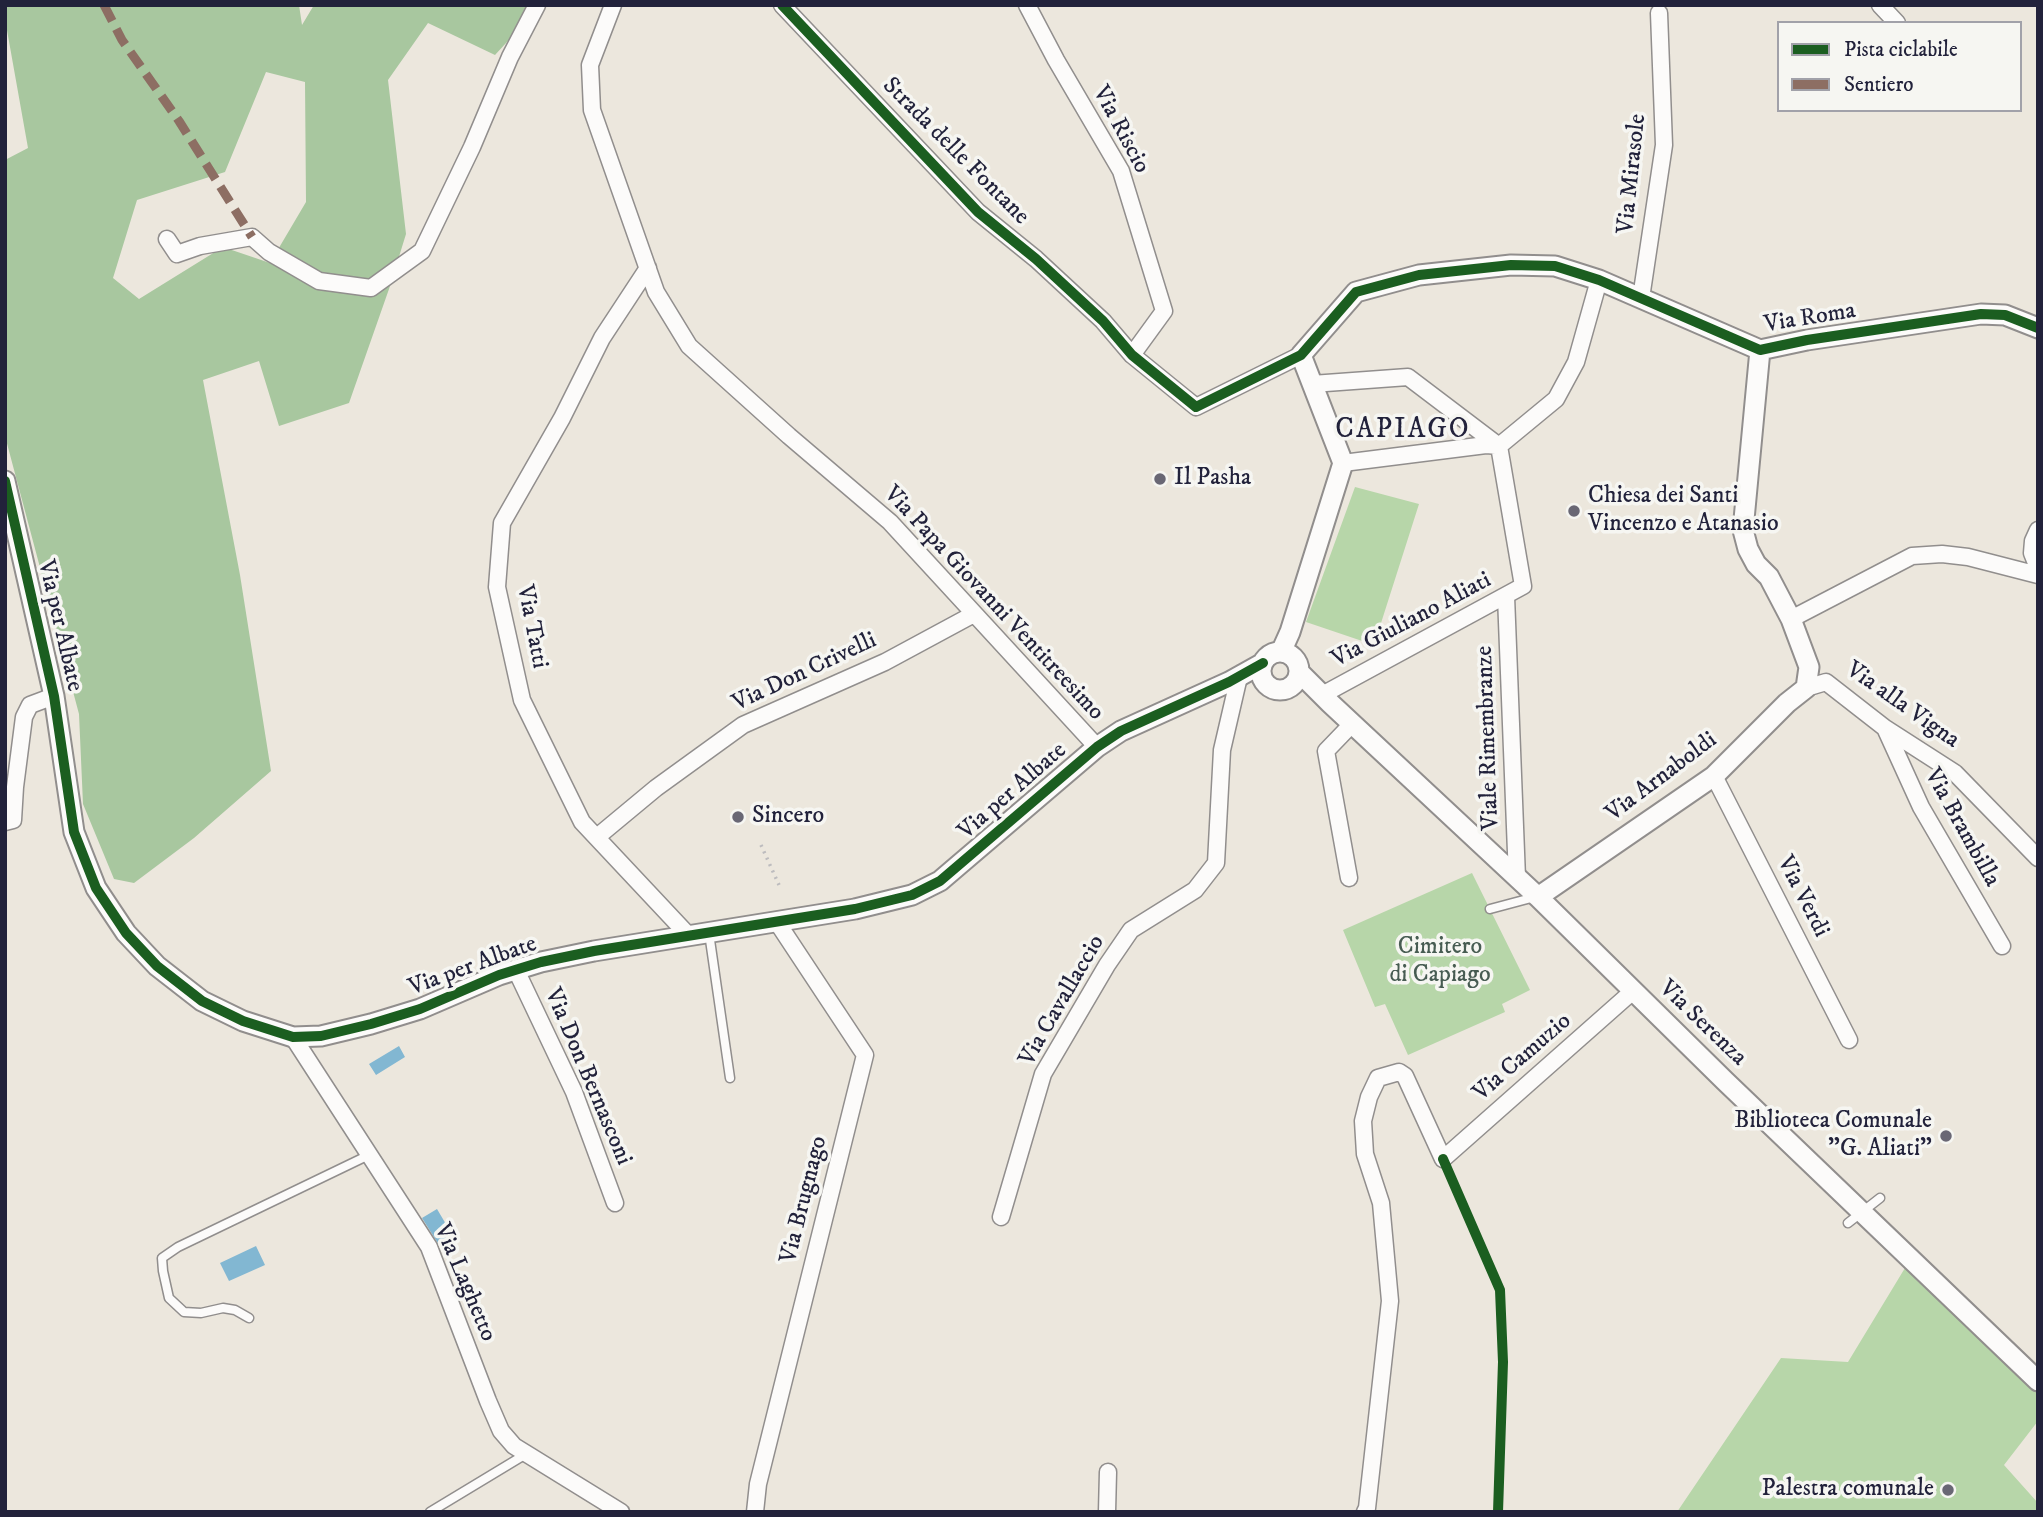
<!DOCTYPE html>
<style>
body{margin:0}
#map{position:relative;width:2043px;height:1517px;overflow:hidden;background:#ece7dd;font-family:"IM FELL DW Pica",serif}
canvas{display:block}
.frame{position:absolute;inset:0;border:7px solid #22223b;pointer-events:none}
.legend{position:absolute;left:1777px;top:21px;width:245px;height:91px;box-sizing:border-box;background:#f6f6f2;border:2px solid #a1a1a9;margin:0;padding:9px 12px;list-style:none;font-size:21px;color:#22223b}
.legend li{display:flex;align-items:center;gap:14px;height:35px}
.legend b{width:35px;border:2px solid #a1a1a9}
</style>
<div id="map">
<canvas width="2043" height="1517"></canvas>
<div class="frame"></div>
<ul class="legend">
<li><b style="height:9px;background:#1b5e20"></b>Pista ciclabile</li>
<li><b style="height:9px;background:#8d6e63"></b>Sentiero</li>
</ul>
</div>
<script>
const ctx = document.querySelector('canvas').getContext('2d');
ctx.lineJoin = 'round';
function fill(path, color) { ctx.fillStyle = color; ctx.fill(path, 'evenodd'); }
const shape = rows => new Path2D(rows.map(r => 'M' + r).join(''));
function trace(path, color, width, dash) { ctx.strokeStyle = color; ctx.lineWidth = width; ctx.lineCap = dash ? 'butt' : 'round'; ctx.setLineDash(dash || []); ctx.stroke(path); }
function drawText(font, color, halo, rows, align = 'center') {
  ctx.font = font + ' "IM FELL DW Pica",serif'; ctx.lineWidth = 7; ctx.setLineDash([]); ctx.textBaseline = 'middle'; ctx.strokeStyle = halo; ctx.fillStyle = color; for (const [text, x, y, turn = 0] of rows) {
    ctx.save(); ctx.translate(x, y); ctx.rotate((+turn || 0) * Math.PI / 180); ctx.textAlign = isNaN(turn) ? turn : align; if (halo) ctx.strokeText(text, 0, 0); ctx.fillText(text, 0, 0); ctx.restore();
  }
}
fill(shape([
 [1355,487,1419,504,1374,645,1306,622],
 [1472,873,1530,990,1502,1004,1505,1012,1408,1055,1385,1004,1375,1007,1343,930],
 [1908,1263,2038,1390,2038,1421,2004,1465,2038,1503,2038,1512,1677,1512,1781,1358,1848,1362]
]), '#b7d6a9');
fill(shape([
 [5,5,299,5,302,25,314,5,541,5,495,55,428,23,388,80,406,234,389,289,349,403,279,426,259,361,203,380,240,575,271,771,194,838,134,883,114,879,83,804,79,714,5,436,5,160,28,148,5,19],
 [266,72,305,82,306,202,270,263,223,247,139,299,113,278,137,200,225,172]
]), '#a8c79f');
fill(shape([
 [399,1046,405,1057,376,1075,369,1064],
 [437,1209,453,1236,439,1245,422,1218],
 [256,1246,265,1265,229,1281,220,1263]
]), '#82b7d2');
const service = shape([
 [1490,909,1535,897],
 [709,933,730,1078],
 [1848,1223,1880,1198],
 [249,1318,235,1310,223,1308,201,1313,184,1312,169,1298,163,1271,162,1258,178,1247,369,1155],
 [430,1512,526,1454]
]);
const minor = shape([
 [613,5,590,65,592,110,656,292,689,346,789,436,890,522,1097,747],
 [782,5,978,212,1036,259,1103,321,1132,355,1196,407,1301,355],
 [1027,5,1056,60,1121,171,1164,311,1132,355],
 [1880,5,1897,23],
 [167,239,177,254,200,246,252,237,269,252,319,281,371,288,422,251,472,147,510,57,537,5],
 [648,268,602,338,562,418,502,523,497,587,522,700,582,822,689,936],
 [1641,298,1664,145,1659,13],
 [1312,384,1408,377,1499,446,1523,586,1322,695],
 [1343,463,1486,445,1499,446,1556,399,1576,362,1599,280],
 [2038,530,2033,541,2032,553,2038,568],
 [1506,596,1517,878],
 [1791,619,1912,556,1942,554,1968,557,2038,575],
 [1806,688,1826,682,1885,728,1955,773,2038,858],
 [1885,728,1921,807,2002,946],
 [1714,776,1849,1040],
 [5,822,13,820,15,787,24,717,30,705,54,696],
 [597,837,656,788,743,725,885,662,974,614],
 [1349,878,1326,751,1352,724],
 [516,970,574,1092,615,1203],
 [293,1037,429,1247,488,1401,501,1431,514,1446,621,1512],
 [1001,1217,1043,1074,1107,965,1131,930,1195,890,1216,863,1222,750,1238,681],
 [755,1512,758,1484,865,1055,777,922],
 [1107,1512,1108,1472],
 [1365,1512,1367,1508,1390,1301,1381,1203,1365,1154,1363,1121,1369,1097,1378,1078,1399,1072,1405,1076,1443,1159,1633,991]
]);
const tertiary = shape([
 [5,481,54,696,74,832,96,888,126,933,157,966,202,1001,243,1021,293,1037,321,1036,371,1024,420,1009,499,975,541,962,594,951,855,909,912,895,940,881,1097,747,1121,731,1229,682,1263,663],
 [1281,652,1290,632,1343,463,1301,355,1356,292,1419,275,1511,265,1555,266,1599,280,1760,350,1807,340,1981,314,2005,315,2038,328],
 '1261 671a19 19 0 1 1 38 0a19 19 0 1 1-38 0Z',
 [1299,672,1330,703,1538,897,1725,1081,2038,1381],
 [1538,897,1714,776,1787,703,1806,688,1809,667,1791,619,1769,577,1756,564,1748,549,1743,530,1760,350]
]);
trace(service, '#918e8d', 11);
trace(minor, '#918e8d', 19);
trace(tertiary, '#918e8d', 23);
trace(shape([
 [761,845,779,885]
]), '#bdbcbe', 3.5, [2, 5]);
trace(service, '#fcfbfa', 8);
trace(minor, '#fcfbfa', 16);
trace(tertiary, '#fcfbfa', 19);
trace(shape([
 [104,5,122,40,179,121,252,237]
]), '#8d6e63', 9, [18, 9]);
trace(shape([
 [782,5,978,212,1036,259,1103,321,1132,355,1196,407,1301,355,1356,292,1419,275,1511,265,1555,266,1599,280,1760,350,1807,340,1981,314,2005,315,2038,328],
 [5,481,54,696,74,832,96,888,126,933,157,966,202,1001,243,1021,293,1037,321,1036,371,1024,420,1009,499,975,541,962,594,951,855,909,912,895,940,881,1097,747,1121,731,1229,682,1263,663],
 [1443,1159,1500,1290,1503,1362,1498,1512]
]), '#1b5e20', 10);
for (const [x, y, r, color] of [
 [1160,479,7,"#696774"],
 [1574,511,7,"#696774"],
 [738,817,7,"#696774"],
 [1946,1136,7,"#696774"],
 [1948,1490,7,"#696774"]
]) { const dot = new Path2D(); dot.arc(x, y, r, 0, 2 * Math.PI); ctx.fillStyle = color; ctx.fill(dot); trace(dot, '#f6f6f2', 2.5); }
drawText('24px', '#22223b', '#f6f6f2', [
 ["Via Riscio",1120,130,62],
 ["Strada delle Fontane",955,152,45],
 ["Via Mirasole",1633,174,-84],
 ["Via Roma",1810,319,-9],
 ["Via Papa Giovanni Ventitreesimo",993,604,47],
 ["Via Giuliano Aliati",1412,621,-28],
 ["Via per Albate",59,626,77],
 ["Via Tatti",531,627,79],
 ["Via Don Crivelli",805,673,-25],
 ["Via alla Vigna",1902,706,35],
 ["Viale Rimembranze",1489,738,-92],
 ["Via Arnaboldi",1662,778,-37],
 ["Via per Albate",1013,792,-41],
 ["Via Brambilla",1961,828,61],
 ["Via Verdi",1802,897,63],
 ["Via per Albate",473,967,-20],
 ["Via Cavallaccio",1063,1001,-60],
 ["Via Serenza",1702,1024,44],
 ["Via Camuzio",1523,1058,-41],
 ["Via Don Bernasconi",587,1077,67],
 ["Via Brugnago",805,1200,-76],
 ["Via Laghetto",464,1283,67]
]);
drawText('24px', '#22223b', '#f6f6f2', [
 ["Il Pasha",1174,479],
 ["Chiesa dei Santi",1588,497],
 ["Vincenzo e Atanasio",1588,525],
 ["Sincero",752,817],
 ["Biblioteca Comunale",1932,1122,"right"],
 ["\"G. Aliati\"",1932,1150,"right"],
 ["Palestra comunale",1934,1490,"right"]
], 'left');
drawText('24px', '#475c52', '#f6f6f2', [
 ["Cimitero",1440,948],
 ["di Capiago",1440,976]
]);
ctx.letterSpacing = '2px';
drawText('28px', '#22223b', '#f6f6f2', [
 ["CAPIAGO",1403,431]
]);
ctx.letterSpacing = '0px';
</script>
